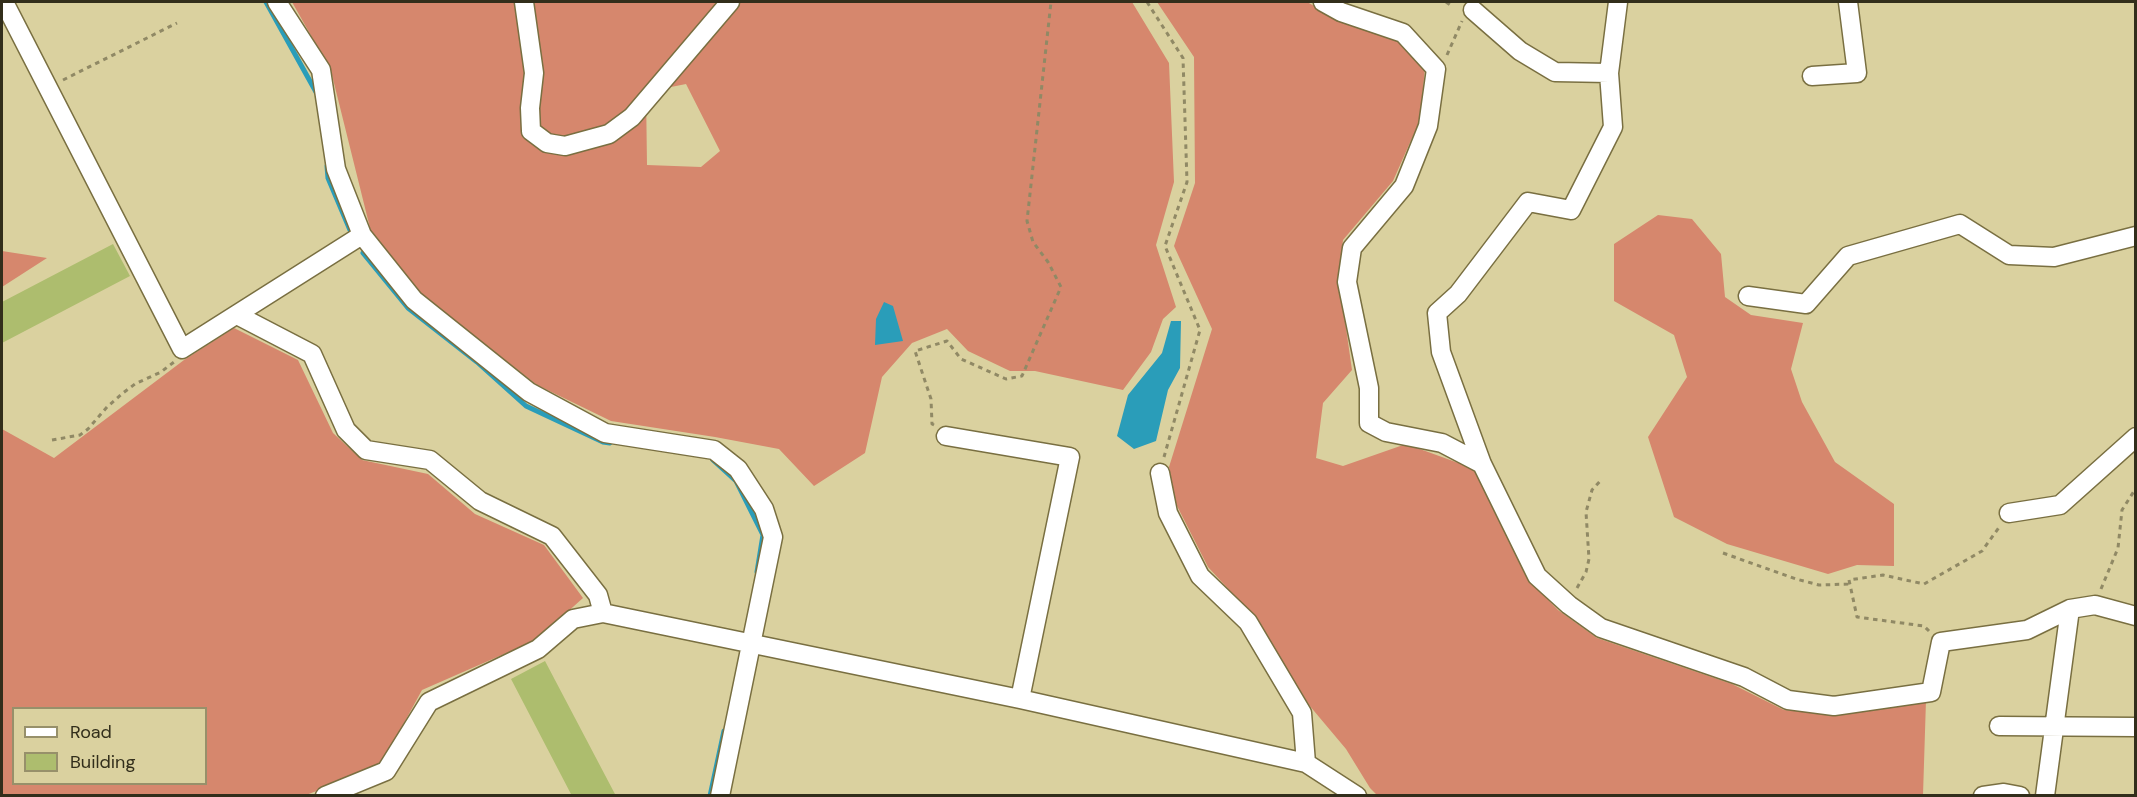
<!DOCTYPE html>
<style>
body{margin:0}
#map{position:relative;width:2137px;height:797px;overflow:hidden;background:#dad19f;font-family:"DM Sans",sans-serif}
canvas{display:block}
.frame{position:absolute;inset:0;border:3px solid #322e1b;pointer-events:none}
.legend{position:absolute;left:12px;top:707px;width:195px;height:78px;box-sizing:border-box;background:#dad19f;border:2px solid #97906a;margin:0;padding:8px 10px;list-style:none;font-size:18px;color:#322e1b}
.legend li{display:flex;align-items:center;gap:12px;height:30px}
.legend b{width:30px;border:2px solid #97906a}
</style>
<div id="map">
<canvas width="2137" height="797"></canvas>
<div class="frame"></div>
<ul class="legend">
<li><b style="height:8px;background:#fff"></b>Road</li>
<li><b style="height:16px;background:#adbd6e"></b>Building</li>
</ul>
</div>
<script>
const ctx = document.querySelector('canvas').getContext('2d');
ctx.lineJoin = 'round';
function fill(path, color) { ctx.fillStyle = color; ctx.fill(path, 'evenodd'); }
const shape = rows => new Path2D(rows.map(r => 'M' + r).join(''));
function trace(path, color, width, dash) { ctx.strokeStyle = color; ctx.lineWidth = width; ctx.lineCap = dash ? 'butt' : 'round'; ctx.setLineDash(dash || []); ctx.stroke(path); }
fill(shape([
 [292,2,1132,2,1169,63,1174,182,1156,245,1176,307,1163,319,1151,352,1123,390,1035,371,1010,371,968,351,947,329,912,343,882,377,865,453,814,486,779,449,715,437,611,421,537,385,421,294,371,232,331,71],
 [686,84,720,151,701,167,647,165,646,92],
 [1157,2,1307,2,1334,17,1397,40,1425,68,1420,120,1393,181,1343,240,1339,279,1352,370,1323,403,1316,458,1343,466,1406,444,1475,469,1530,581,1558,610,1597,638,1732,684,1784,710,1834,714,1926,700,1923,795,1377,795,1370,788,1346,749,1309,705,1255,618,1208,567,1175,502,1169,467,1212,329,1174,246,1195,183,1194,57],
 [1658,215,1692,219,1721,254,1725,297,1751,315,1803,323,1791,369,1802,402,1835,462,1894,504,1894,566,1857,565,1828,574,1727,544,1674,517,1648,437,1687,377,1674,335,1614,301,1614,244],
 [2,251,47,258,2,287],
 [234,328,298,360,333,433,362,460,428,474,475,514,544,545,583,598,536,640,422,690,380,767,306,795,2,795,2,429,54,458,184,360],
 [14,708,206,708,206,784,14,784]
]), '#d6876d');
fill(shape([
 [884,302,893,306,903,341,875,345,876,319],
 [1171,321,1181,321,1180,368,1168,390,1156,441,1134,449,1117,436,1128,395,1162,353]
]), '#2a9db9');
trace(shape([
 [266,2,316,92],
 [327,166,328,178,350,230],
 [363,253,408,308,477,362,526,406,603,442,610,443],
 [713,460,736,481,763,535,757,572],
 [710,796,724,731]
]), '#2a9db9', 5);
fill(shape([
 [113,244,130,276,2,343,2,302],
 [545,661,616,796,572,796,511,679]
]), '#adbd6e');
const minor = shape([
 [4,2,182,349,362,235],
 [277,2,321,70,336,169,362,235,414,300,529,392,605,433,714,450,738,469,764,509,773,537,720,796],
 [524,2,534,73,530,108,531,131,547,143,565,146,609,134,632,117,730,2],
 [1323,2,1341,12,1403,33,1436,69,1428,126,1404,186,1352,248,1347,282,1369,388,1369,423,1386,432,1442,443,1482,464],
 [1618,2,1609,73,1613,127,1571,210,1528,202,1458,294,1437,313,1441,352,1482,464,1537,576,1569,605,1601,628,1744,677,1788,700,1834,706,1931,692,1941,642,2027,630,2070,609,2095,605,2136,616],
 [1473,10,1520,51,1555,72,1609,73],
 [1812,76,1857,73,1848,2],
 [1748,296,1806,304,1848,256,1960,224,2009,255,2054,257,2136,236],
 [237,315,312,354,346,430,366,450,430,460,480,501,552,536,598,595,603,613],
 [946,436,1070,457,1020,699],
 [1160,473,1168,513,1200,576,1248,622,1302,713,1306,763],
 [2009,513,2060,505,2136,437],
 [1999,726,2136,727],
 [325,796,386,771,429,702,538,649,573,619,603,613,1020,699,1306,763,1357,796],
 [1983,796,2004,793,2020,796],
 [2045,796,2070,609]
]);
trace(minor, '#796f41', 21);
trace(shape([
 [1147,2,1183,58,1187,182,1165,246,1200,330,1164,457],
 [1446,2,1453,7],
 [1447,55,1462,21],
 [63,80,177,23],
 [934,425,932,424,931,399,915,351,947,341,961,359,1006,379,1022,376,1061,287,1048,262,1033,242,1027,221,1051,2],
 [52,440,80,435,88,429,107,407,123,393,135,384,161,372,174,362],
 [1723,553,1796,579,1819,585,1850,584],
 [1577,588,1586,572,1589,559,1586,512,1592,490,1601,480],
 [2101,589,2118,548,2122,510,2136,488],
 [1929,631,1924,626,1857,617,1849,580,1883,575,1924,584,1982,551,2000,526]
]), '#908965', 3, [4.5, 4.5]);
trace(minor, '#fff', 18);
</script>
